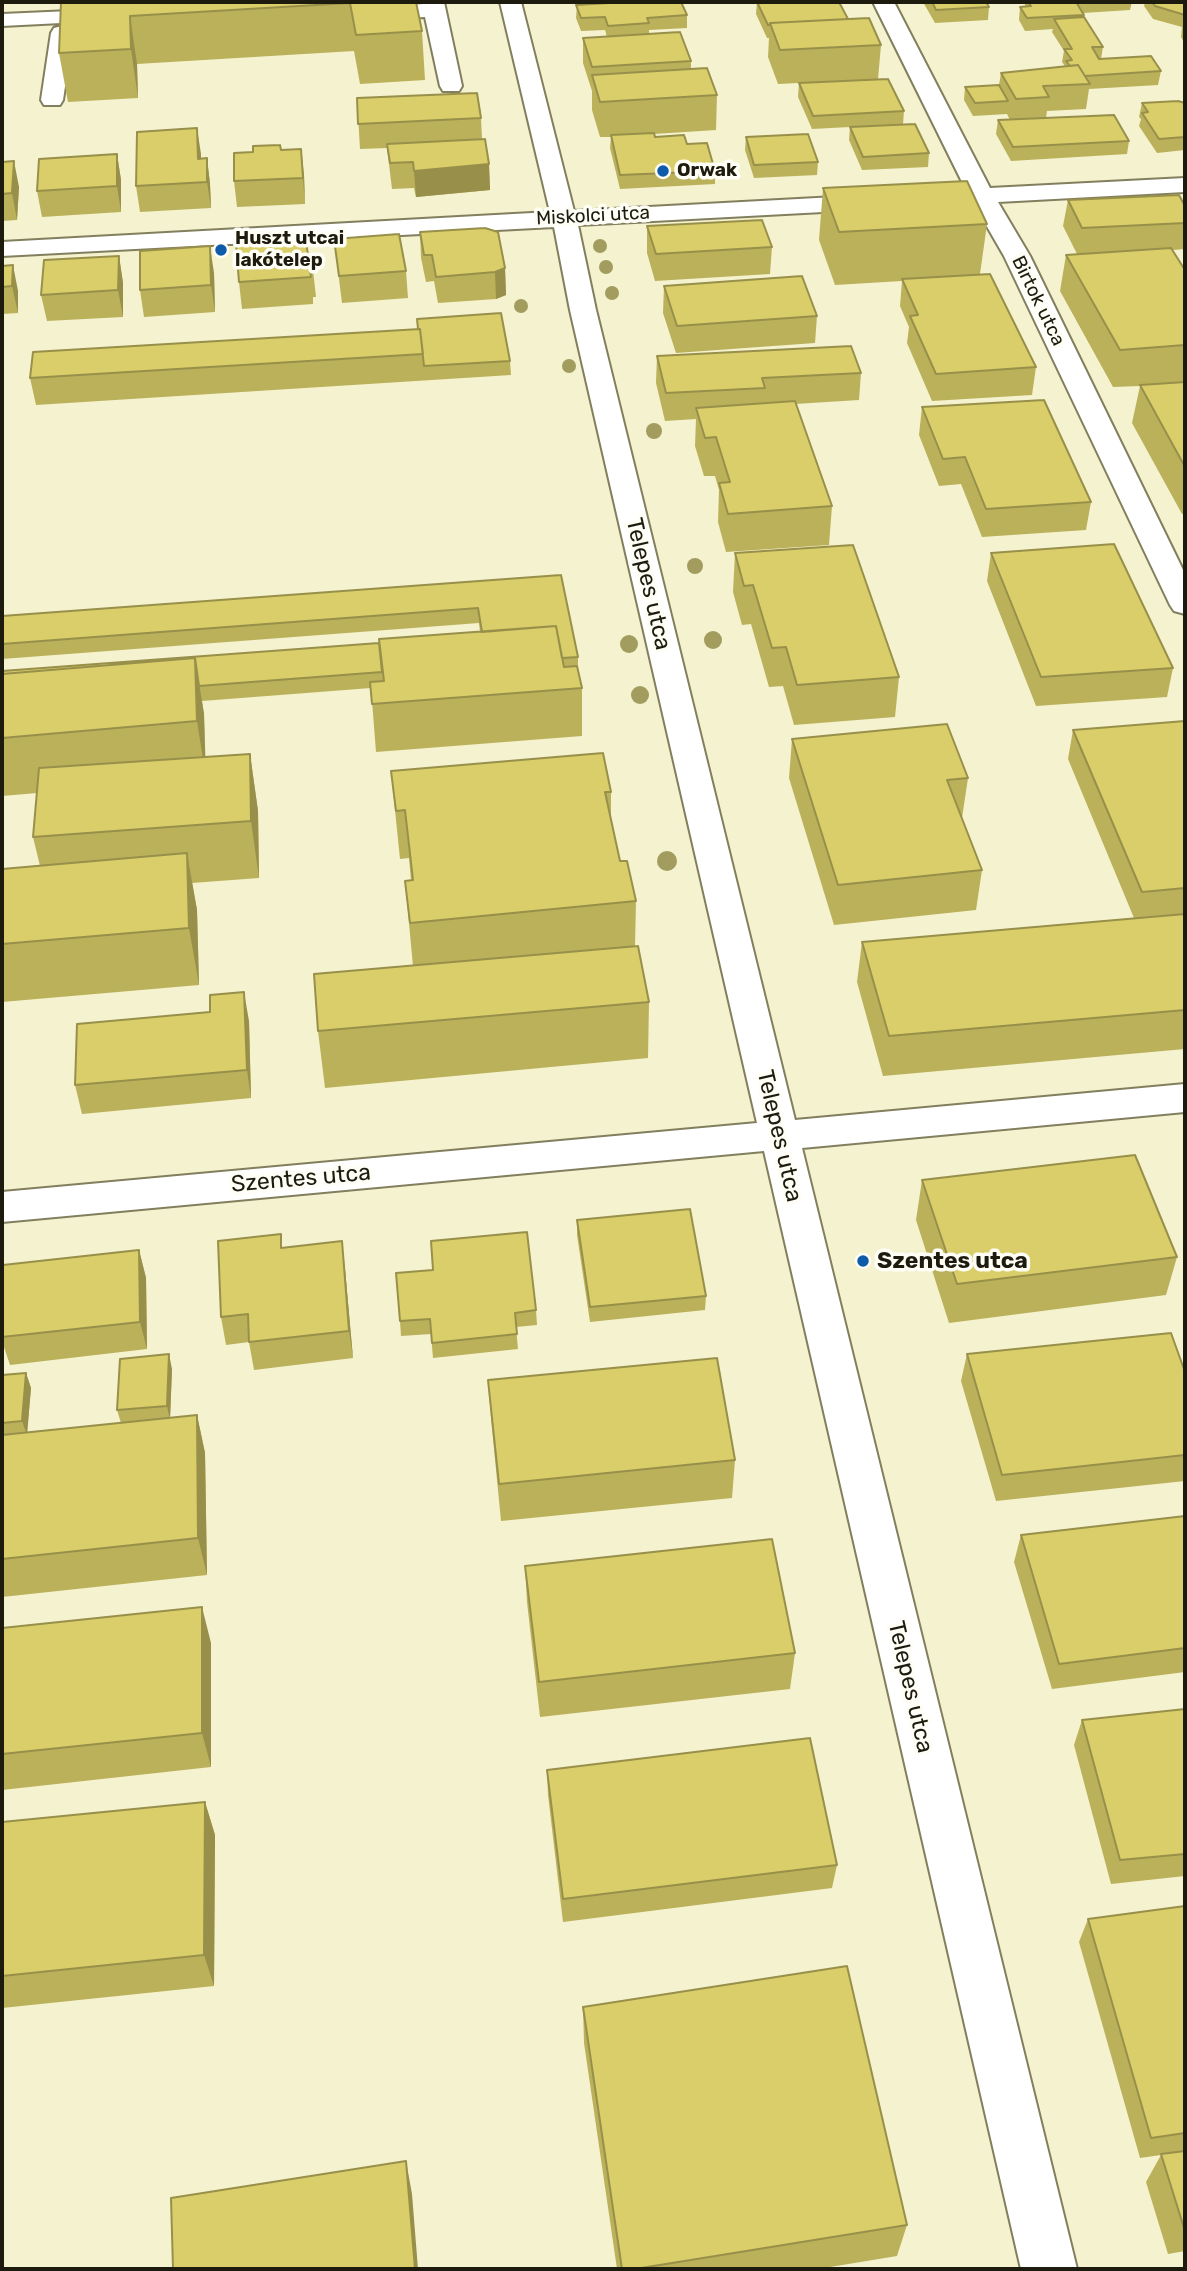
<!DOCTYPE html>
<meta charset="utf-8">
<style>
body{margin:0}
#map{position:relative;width:1187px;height:2271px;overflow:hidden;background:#f5f2cf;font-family:Rubik,sans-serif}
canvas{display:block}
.frame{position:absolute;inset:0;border:4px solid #1c1b0e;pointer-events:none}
</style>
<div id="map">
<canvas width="1187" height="2271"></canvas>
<div class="frame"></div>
</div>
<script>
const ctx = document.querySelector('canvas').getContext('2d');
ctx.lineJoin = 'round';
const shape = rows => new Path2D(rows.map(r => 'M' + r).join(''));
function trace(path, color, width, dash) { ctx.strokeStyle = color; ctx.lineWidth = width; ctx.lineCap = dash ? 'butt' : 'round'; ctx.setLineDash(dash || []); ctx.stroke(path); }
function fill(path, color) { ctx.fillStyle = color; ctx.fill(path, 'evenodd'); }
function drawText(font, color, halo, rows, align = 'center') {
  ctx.font = font + ' Rubik,sans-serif'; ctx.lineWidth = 7; ctx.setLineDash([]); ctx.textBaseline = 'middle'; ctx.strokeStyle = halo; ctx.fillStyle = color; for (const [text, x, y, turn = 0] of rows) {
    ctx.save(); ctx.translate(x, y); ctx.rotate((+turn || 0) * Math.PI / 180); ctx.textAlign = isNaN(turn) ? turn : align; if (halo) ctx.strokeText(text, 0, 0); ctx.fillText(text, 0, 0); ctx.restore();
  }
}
const minor = shape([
 [423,2,444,2,462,86,459,91,443,91,440,86,425,17,366,20,358,19,355,14,358,9,366,8,423,4,423,2],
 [500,2,521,2,574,211,966,190,873,2,894,2,990,188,1185,178,1185,192,998,202,1030,256,1185,574,1185,614,1174,611,1170,605,1004,256,974,204,578,225,596,310,795,1120,1185,1084,1185,1112,802,1148,1077,2269,1021,2269,764,1151,2,1222,2,1192,757,1123,570,310,554,227,2,256,2,242,550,212,500,2],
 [93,10,101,11,104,16,101,21,2,26,2,14,93,10],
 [96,24,104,26,107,31,104,36,72,39,63,100,60,105,44,105,41,100,51,33,54,28,62,26,96,24]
]);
trace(minor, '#827f5f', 4);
fill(minor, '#fff');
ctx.fillStyle = '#a29c5f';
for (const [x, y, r] of [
 [600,246,7],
 [606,267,7],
 [612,293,7],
 [521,306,7],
 [569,366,7],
 [654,431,8],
 [695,566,8],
 [713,640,9],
 [629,644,9],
 [640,695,9],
 [667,861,10]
]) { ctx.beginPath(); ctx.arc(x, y, r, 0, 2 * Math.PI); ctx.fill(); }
fill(shape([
 [61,2,416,2,422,31,425,80,360,84,354,51,137,64,138,98,68,102,59,53],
 [576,2,621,2,687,15,687,28,649,30,649,34,691,61,691,69,717,95,716,130,654,134,655,137,687,144,715,171,715,184,620,189,610,148,611,137,600,137,592,110,592,91,583,63,583,38,607,37,605,30,581,31,576,18,577,5],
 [757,2,848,19,881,45,878,79,904,111,903,124,929,153,928,167,862,170,849,140,850,127,812,129,798,97,799,83,819,82,778,84,768,57,769,38,767,38,756,14],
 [923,2,986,2,989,7,988,20,935,23],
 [1025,2,1132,2,1130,10,1083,13,1084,15,1084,17,1103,47,1101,59,1161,71,1158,85,1089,89,1086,109,1047,111,1046,118,1129,141,1127,154,1011,161,996,134,998,120,1010,120,1007,114,973,116,964,100,965,87,999,85,1001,73,1065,66,1062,62,1064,51,1052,32,1053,29,1025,31,1019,20,1020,7,1025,7],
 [1145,2,1185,2,1185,44,1181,37,1182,27,1153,19,1144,6],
 [357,98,481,118,482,139,489,164,490,190,416,197,414,188,392,189,387,148,360,149],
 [1142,103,1185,103,1185,150,1157,153,1139,126,1141,119,1139,117],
 [746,137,818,162,817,175,754,178,745,150],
 [281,150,304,175,305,204,237,207,234,181],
 [117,154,121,180,121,212,42,217,37,191],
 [201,154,201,159,207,158,210,184,211,208,140,212,136,186],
 [2,162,19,187,17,220,2,221],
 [823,188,987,224,980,274,1036,367,1032,395,932,401,907,343,909,327,900,306,902,281,835,285,819,240],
 [1068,200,1185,206,1185,249,1173,250,1185,270,1185,514,1182,514,1132,423,1140,386,1113,387,1060,291,1066,255,1077,254,1063,226],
 [647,226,772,247,770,274,655,281,647,253],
 [420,232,505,268,506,295,496,299,438,303,434,281,426,282,421,258],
 [334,239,406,271,408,298,342,303],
 [119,256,123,283,123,317,47,321,41,295],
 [308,256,313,270,316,297,313,297,313,304,242,309,239,282],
 [2,266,18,291,18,313,2,314],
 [214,273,215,312,144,317,140,290],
 [664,286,817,316,815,343,676,353,663,313],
 [417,319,510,361,511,375,36,405,30,378,418,329],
 [657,356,861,373,859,400,795,404,832,506,829,545,726,552,718,522,719,490,715,476,704,476,695,446,696,419,665,421,656,383],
 [922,407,1091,502,1086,530,982,537,961,484,939,486,919,435],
 [735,553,899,677,895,717,794,725,783,686,769,687,751,624,742,625,733,592],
 [991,553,1173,668,1167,697,1036,706,987,581],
 [561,575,578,657,578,671,582,688,582,736,376,752,371,688,202,701,204,714,205,757,250,754,258,811,259,878,192,883,197,910,199,985,2,1002,2,869,40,866,33,837,37,793,2,796,2,671,379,643,480,632,479,623,2,659,2,616],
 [1185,721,1185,1049,883,1076,857,982,862,942,1134,918,1068,759,1073,730],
 [792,739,968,778,962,818,982,870,976,910,834,925,789,778],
 [391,771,611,792,611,820,620,861,636,901,635,946,649,1002,648,1058,325,1088,318,1031,413,966,405,881,411,880,409,858,400,859],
 [249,1021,251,1098,82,1114,75,1085],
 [922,1180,1177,1257,1166,1295,949,1323,916,1220],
 [577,1220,706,1296,705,1310,590,1322,577,1235],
 [283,1248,345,1269,353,1358,254,1370,249,1342,226,1345,221,1317],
 [139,1250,146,1278,147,1349,10,1365,2,1341,2,1310],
 [536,1310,537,1325,516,1327,518,1349,433,1358,431,1334,401,1336,400,1321],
 [967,1354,1185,1372,1185,1481,996,1501,961,1381],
 [172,1369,170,1418,197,1415,205,1453,207,1575,2,1597,2,1375,26,1373,31,1388,27,1433,121,1423,117,1410],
 [488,1380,735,1460,732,1498,501,1521,491,1418],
 [1185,1516,1185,1672,1052,1689,1014,1562,1021,1535],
 [525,1566,795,1653,790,1689,540,1717,527,1602],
 [2,1628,211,1643,211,1767,2,1790],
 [1185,1709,1185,1876,1111,1884,1074,1745,1082,1720],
 [547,1770,837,1865,832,1888,563,1922,548,1795],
 [205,1802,215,1835,214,1986,2,2008,2,1822],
 [1185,1906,1185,2251,1168,2254,1146,2182,1161,2155,1140,2158,1079,1942,1088,1919],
 [583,2007,907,2225,897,2256,818,2269,617,2269,584,2043]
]), '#bbb15a');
fill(shape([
 [130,16,137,64,138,98,131,49],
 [197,128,201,154,201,185,198,159],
 [301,149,304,175,305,204,303,178],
 [117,154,121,180,121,212,117,186],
 [207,158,210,184,211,208,207,182],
 [14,161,19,187,17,220,12,193],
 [489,164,490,190,416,197,414,171],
 [210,246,214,273,215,312,211,285],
 [119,256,123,283,123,317,118,290],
 [13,265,18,291,18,313,12,286],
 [505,268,506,295,496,299,495,272],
 [195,658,204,714,206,778,197,721],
 [250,754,258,811,259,878,251,821],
 [187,853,197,910,199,985,189,928],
 [244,992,249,1021,251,1098,247,1070],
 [342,1241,345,1269,353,1358,349,1331],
 [139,1250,146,1278,147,1349,140,1322],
 [169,1354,172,1369,170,1420,167,1406],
 [26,1373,31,1388,27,1435,22,1421],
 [197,1415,205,1453,207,1575,198,1538],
 [202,1607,211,1643,211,1767,202,1733],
 [205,1802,215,1835,214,1986,204,1955],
 [406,2161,412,2194,418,2269,415,2269]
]), '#98904a');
const building = shape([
 [61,2,416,2,422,31,356,35,350,3,130,16,131,49,59,53,61,2],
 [626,2,681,2,687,15,647,18,649,23,608,26,605,17,581,18,576,5,626,2],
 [757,2,839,2,848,19,770,23,770,25,768,25,757,2],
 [932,2,986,2,989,7,936,10,932,2],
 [1028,2,1076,2,1084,15,1027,18,1020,7,1031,6,1028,2],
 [1152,2,1185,2,1185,15,1155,6,1152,2],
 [1084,17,1103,47,1092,47,1099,59,1151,56,1161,71,1085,76,1078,65,1070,66,1066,61,1072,60,1064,49,1072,49,1054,19,1084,17],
 [869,18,881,45,780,50,770,23,869,18],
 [680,32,691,61,592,67,583,38,680,32],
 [1078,65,1090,84,1043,86,1049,97,1016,99,1001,73,1078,65],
 [707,68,717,95,600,102,592,75,707,68],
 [888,79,904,111,813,116,799,83,888,79],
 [999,85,1008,101,975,103,965,87,999,85],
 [477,93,481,118,358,124,357,98,477,93],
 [1178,101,1185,103,1185,137,1159,139,1142,113,1148,112,1142,103,1178,101],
 [1114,115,1129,141,1013,147,998,120,1114,115],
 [915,124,929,153,863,157,850,127,915,124],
 [197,128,198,159,207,158,207,182,136,186,137,132,197,128],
 [654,133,655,137,684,135,687,144,707,143,715,171,620,175,611,135,654,133],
 [808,134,818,162,754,165,746,137,808,134],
 [485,139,489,164,414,171,413,162,390,163,387,144,485,139],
 [280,145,281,150,301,149,303,178,234,181,234,153,253,152,253,146,280,145],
 [117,154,117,186,37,191,39,159,117,154],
 [14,161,12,193,2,194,2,162,14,161],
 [967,181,987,224,839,232,823,188,967,181],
 [1179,195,1185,206,1185,223,1082,228,1068,200,1179,195],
 [762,220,772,247,656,254,647,226,762,220],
 [485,228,498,232,505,268,495,272,436,277,432,255,424,255,420,232,485,228],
 [399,234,406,271,339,276,334,239,399,234],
 [306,240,308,256,311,255,313,270,310,270,311,277,239,282,236,244,306,240],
 [210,246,211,285,140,290,140,251,210,246],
 [1171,248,1185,270,1185,345,1120,350,1066,255,1171,248],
 [119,256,118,290,41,295,44,260,119,256],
 [13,265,12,286,2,287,2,266,13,265],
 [990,274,1036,367,936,374,910,316,918,315,902,279,990,274],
 [802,276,817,316,677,326,664,286,802,276],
 [501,313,510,361,424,366,420,329,418,329,417,319,501,313],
 [420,329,423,354,30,378,33,352,420,329],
 [851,346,861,373,762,378,765,388,666,393,657,356,851,346],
 [1185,382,1185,467,1140,385,1185,382],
 [1044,400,1091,502,986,509,965,457,943,459,922,407,1044,400],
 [795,401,832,506,728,514,719,483,730,482,716,437,705,438,696,408,795,401],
 [1114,544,1173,668,1041,677,991,553,1114,544],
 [853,545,899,677,797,685,786,647,772,648,753,585,744,586,735,553,853,545],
 [561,575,578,657,562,658,556,626,482,632,478,608,2,644,2,616,561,575],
 [556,626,564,667,577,666,582,688,372,704,370,682,384,681,379,639,556,626],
 [379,643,382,672,199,686,195,658,2,674,2,671,379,643],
 [195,658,197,721,2,738,2,674,195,658],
 [1185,721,1185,888,1142,892,1073,730,1185,721],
 [947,724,968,778,947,780,982,870,838,885,792,739,947,724],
 [603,753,611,792,605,792,620,861,627,861,636,901,410,923,405,881,413,880,405,810,396,811,391,771,603,753],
 [250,754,251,821,33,837,39,768,250,754],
 [187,853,189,928,2,944,2,869,187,853],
 [1185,914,1185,1010,889,1036,862,942,1185,914],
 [638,946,649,1002,318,1031,314,974,638,946],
 [244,992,247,1070,75,1085,77,1024,210,1012,210,995,244,992],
 [1135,1155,1177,1257,957,1284,922,1180,1135,1155],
 [690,1209,706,1296,590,1307,577,1220,690,1209],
 [527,1232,536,1310,515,1313,517,1334,432,1343,430,1319,400,1321,396,1273,433,1270,431,1241,527,1232],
 [281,1234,281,1248,342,1241,349,1331,249,1342,248,1314,221,1317,218,1241,281,1234],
 [139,1250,140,1322,2,1337,3,1265,139,1250],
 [1171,1333,1185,1372,1185,1455,1002,1475,967,1354,1171,1333],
 [169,1354,167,1406,117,1410,120,1359,169,1354],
 [717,1358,735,1460,499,1484,488,1380,717,1358],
 [26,1373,22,1421,2,1423,2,1375,26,1373],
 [197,1415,198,1538,2,1559,2,1435,197,1415],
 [1185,1516,1185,1648,1059,1664,1021,1535,1185,1516],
 [772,1539,795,1653,539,1682,525,1566,772,1539],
 [202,1607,202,1733,2,1754,2,1628,202,1607],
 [1185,1709,1185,1854,1120,1860,1082,1720,1185,1709],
 [810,1738,837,1865,563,1899,547,1770,810,1738],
 [205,1802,204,1955,2,1976,2,1822,205,1802],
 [1185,1906,1185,2133,1151,2138,1088,1919,1185,1906],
 [847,1966,907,2225,635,2269,622,2269,583,2007,847,1966],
 [1185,2151,1185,2228,1184,2228,1161,2154,1185,2151],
 [406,2161,415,2269,173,2269,171,2198,406,2161]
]);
fill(building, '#d9ce69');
trace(building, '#98904a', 2);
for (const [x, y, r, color] of [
 [663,171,7,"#0e5ba9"],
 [221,250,7,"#0e5ba9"],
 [863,1261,7,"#0e5ba9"]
]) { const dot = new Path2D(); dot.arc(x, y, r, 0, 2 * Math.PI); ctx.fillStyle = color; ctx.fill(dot); trace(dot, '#fefef7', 2.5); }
drawText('bold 19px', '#1c1b0e', '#fefef7', [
 ["Orwak",677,171],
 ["Huszt utcai",235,239],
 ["lakótelep",235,261]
], 'left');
drawText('19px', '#1c1b0e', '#fefef7', [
 ["Miskolci utca",593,216,-3],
 ["Birtok utca",1038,301,64]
]);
drawText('23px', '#1c1b0e', '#fefef7', [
 ["Telepes utca",648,584,77],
 ["Telepes utca",779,1136,77],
 ["Szentes utca",301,1179,-5],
 ["Telepes utca",910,1687,77]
]);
drawText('bold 23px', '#1c1b0e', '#fefef7', [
 ["Szentes utca",877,1261]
], 'left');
</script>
